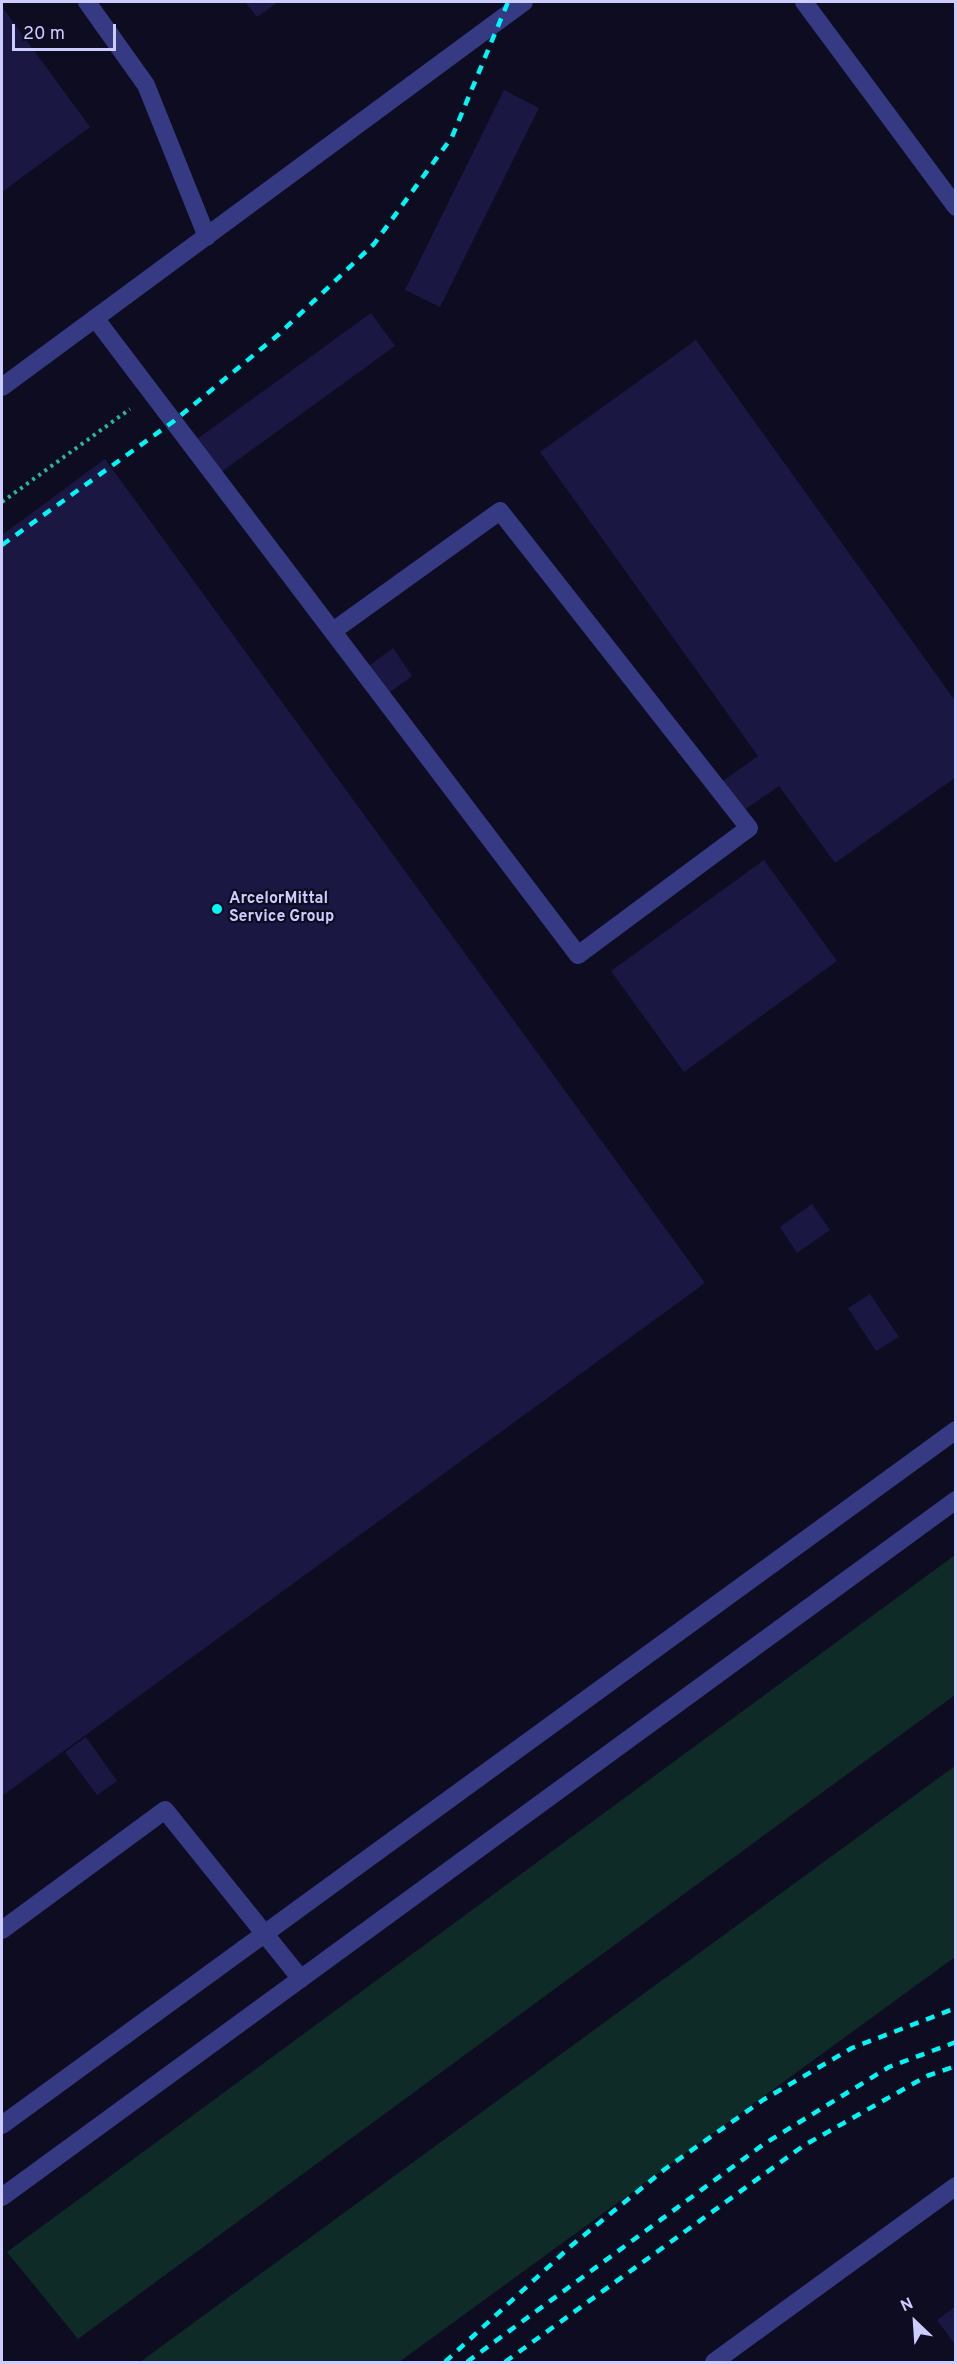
<!DOCTYPE html>
<style>
body{margin:0}
#map{position:relative;width:957px;height:2364px;overflow:hidden;background:#0d0c21;font-family:Overpass,sans-serif}
canvas{display:block}
.frame{position:absolute;inset:0;border:3px solid #cdccff;pointer-events:none}
.north{position:absolute;left:885px;top:2292px;width:60px;height:60px;-webkit-text-stroke:4px #0d0c21;paint-order:stroke;rotate:335deg;font-size:16px;font-weight:700;line-height:24px;text-align:center;color:#cdccff}
.north::after{content:'';display:block;margin:auto;width:21px;height:27px;background:#cdccff;clip-path:polygon(50% 0,100% 100%,50% 72%,0 100%)}
.scale{position:absolute;left:12px;top:24px;width:104px;height:27px;box-sizing:border-box;border:3px solid #cdccff;border-top:0;padding-left:8px;font-size:18px;line-height:21px;white-space:nowrap;color:#cdccff;-webkit-text-stroke:4px #0d0c21;paint-order:stroke}
</style>
<div id="map">
<canvas width="957" height="2364"></canvas>
<div class="frame"></div>
<div class="north">N</div>
<div class="scale">20 m</div>
</div>
<script>
const ctx = document.querySelector('canvas').getContext('2d');
ctx.lineJoin = 'round';
function fill(path, color) { ctx.fillStyle = color; ctx.fill(path, 'evenodd'); }
const shape = rows => new Path2D(rows.map(r => 'M' + r).join(''));
function trace(path, color, width, dash) { ctx.strokeStyle = color; ctx.lineWidth = width; ctx.lineCap = dash ? 'butt' : 'round'; ctx.setLineDash(dash || []); ctx.stroke(path); }
function drawText(font, color, halo, rows, align = 'center') {
  ctx.font = font + ' Overpass,sans-serif'; ctx.lineWidth = 4.5; ctx.setLineDash([]); ctx.textBaseline = 'middle'; ctx.strokeStyle = halo; ctx.fillStyle = color; for (const [text, x, y, turn = 0] of rows) {
    ctx.save(); ctx.translate(x, y); ctx.rotate((+turn || 0) * Math.PI / 180); ctx.textAlign = isNaN(turn) ? turn : align; if (halo) ctx.strokeText(text, 0, 0); ctx.fillText(text, 0, 0); ctx.restore();
  }
}
fill(shape([
 [955,1555,955,1695,78,2339,7,2252],
 [955,1766,955,1957,399,2362,140,2362]
]), '#0f2b27');
fill(shape([
 [245,2,278,2,257,17],
 [2,7,90,127,2,192],
 [504,90,539,108,440,307,405,290],
 [371,313,395,346,217,475,193,442],
 [696,340,956,702,956,777,835,863,779,786,734,817,713,788,758,756,540,452],
 [105,459,705,1283,2,1796,2,535],
 [393,648,412,676,382,698,362,671],
 [764,860,837,961,684,1072,611,971],
 [812,1204,830,1230,797,1253,780,1227],
 [870,1294,899,1337,876,1351,848,1308],
 [86,1737,117,1781,97,1795,65,1752],
 [956,2306,956,2346,937,2320]
]), '#1b1743');
trace(shape([
 [2,502,130,409]
]), '#28b79f', 4, [3, 4.5]);
trace(shape([
 [87,2,146,85,207,237],
 [804,2,956,207],
 [95,318,578,955,749,828,500,511,333,631],
 [2,387,524,2],
 [2,1930,165,1810,301,1979],
 [2,2125,956,1430],
 [2,2197,956,1500],
 [714,2362,956,2186]
]), '#353a83', 18);
trace(shape([
 [2,545,174,421,278,335,374,244,452,137,508,2],
 [445,2362,571,2246,665,2169,763,2100,852,2048,956,2008],
 [467,2362,764,2144,889,2067,956,2042],
 [505,2362,803,2146,927,2076,956,2066]
]), '#00f7f5', 4.5, [9, 8]);
for (const [x, y, r, color] of [
 [217,909,6,"#00f7f5"]
]) { const dot = new Path2D(); dot.arc(x, y, r, 0, 2 * Math.PI); ctx.fillStyle = color; ctx.fill(dot); trace(dot, '#0d0c21', 2); }
drawText('bold 16px', '#cdccff', '#0d0c21', [
 ["ArcelorMittal",229,900],
 ["Service Group",229,918]
], 'left');
</script>
